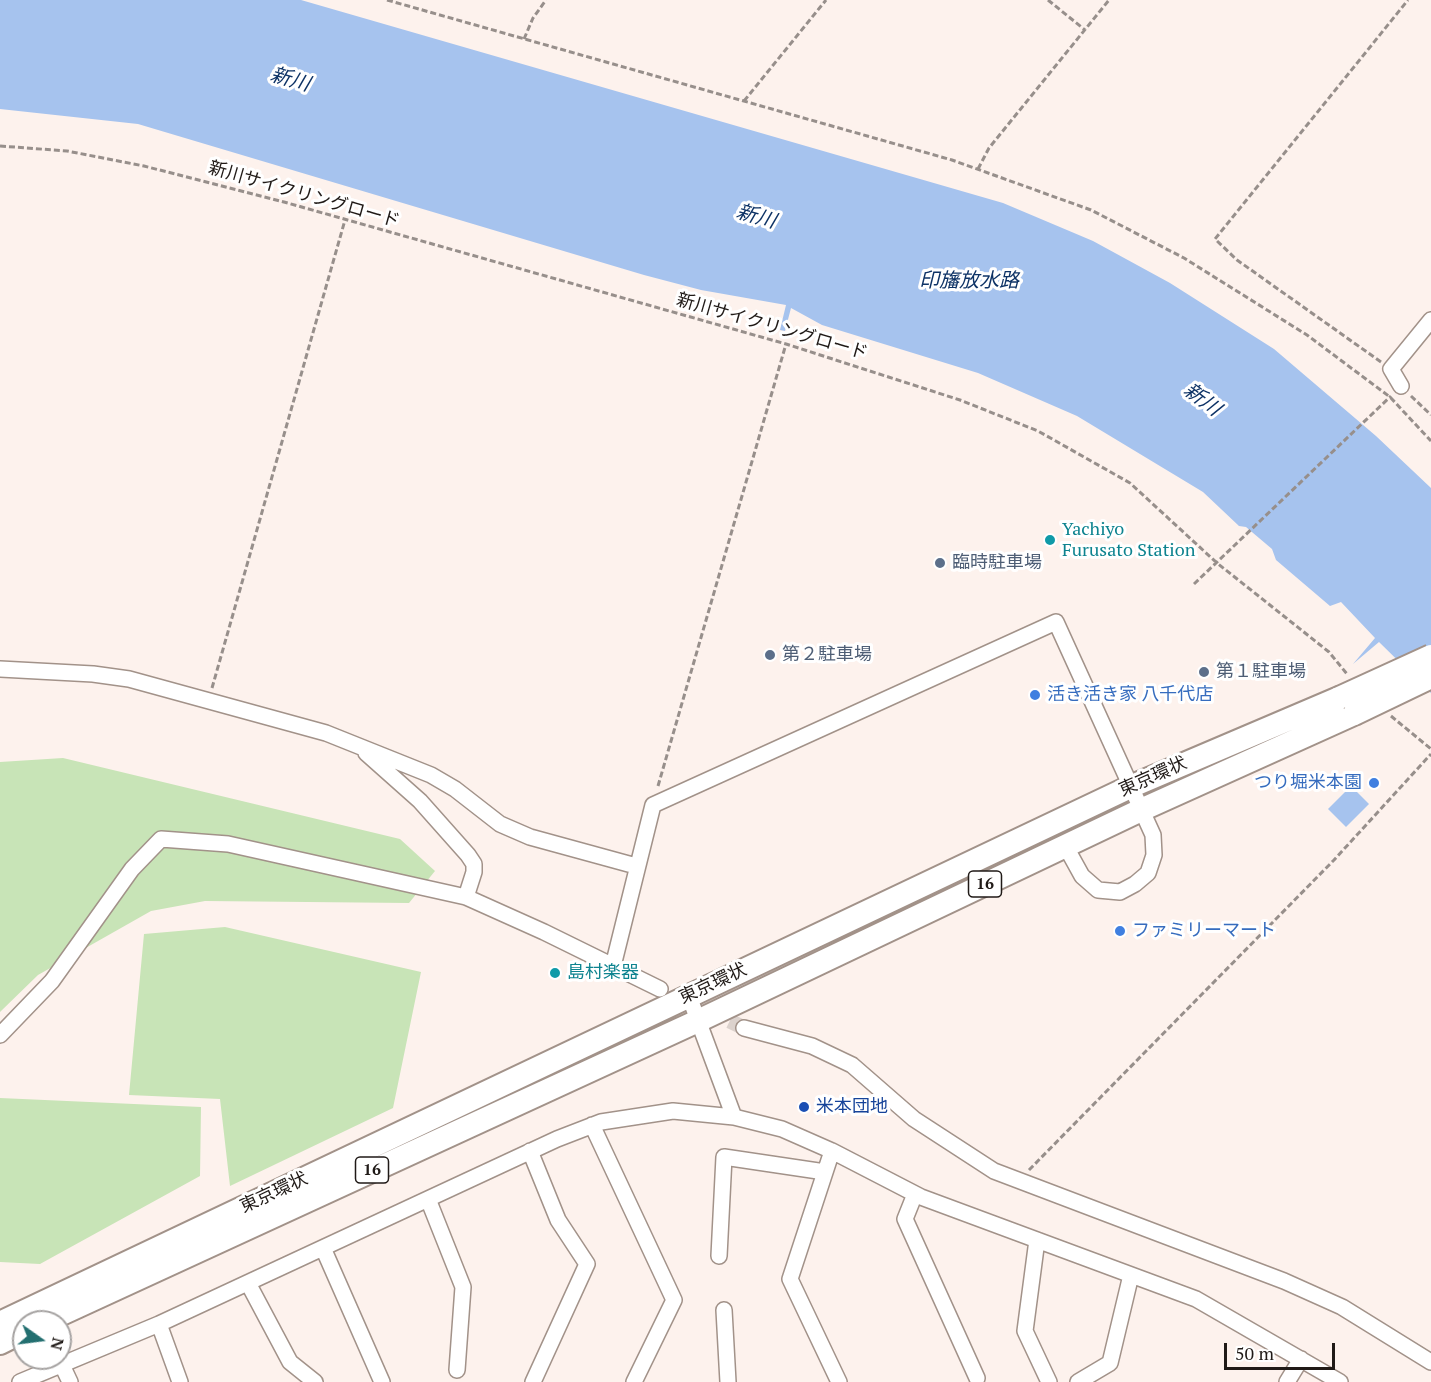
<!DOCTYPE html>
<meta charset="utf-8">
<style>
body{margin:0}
#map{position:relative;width:1431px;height:1382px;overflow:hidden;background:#fdf2ed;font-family:"PT Serif",serif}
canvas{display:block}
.north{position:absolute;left:12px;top:1310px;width:60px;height:60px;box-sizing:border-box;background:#fff;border:2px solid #a6a3a2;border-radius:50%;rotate:104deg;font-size:16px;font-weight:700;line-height:24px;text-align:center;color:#201a17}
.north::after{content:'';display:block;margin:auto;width:21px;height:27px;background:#236f70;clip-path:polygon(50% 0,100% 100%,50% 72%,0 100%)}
.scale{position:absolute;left:1224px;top:1343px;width:111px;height:27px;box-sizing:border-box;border:3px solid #201a17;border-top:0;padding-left:8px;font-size:18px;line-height:21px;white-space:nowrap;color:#201a17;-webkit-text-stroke:4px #fff;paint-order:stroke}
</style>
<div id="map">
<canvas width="1431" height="1382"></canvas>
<div class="north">N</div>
<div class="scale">50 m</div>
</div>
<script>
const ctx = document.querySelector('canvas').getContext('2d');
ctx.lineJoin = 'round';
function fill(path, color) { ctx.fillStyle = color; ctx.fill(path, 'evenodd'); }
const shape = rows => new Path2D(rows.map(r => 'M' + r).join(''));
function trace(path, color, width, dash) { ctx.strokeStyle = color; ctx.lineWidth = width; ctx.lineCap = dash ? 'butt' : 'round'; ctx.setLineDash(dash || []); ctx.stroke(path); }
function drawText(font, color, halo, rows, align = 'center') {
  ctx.font = font + ' "PT Serif","Noto Sans JP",serif'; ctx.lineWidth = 6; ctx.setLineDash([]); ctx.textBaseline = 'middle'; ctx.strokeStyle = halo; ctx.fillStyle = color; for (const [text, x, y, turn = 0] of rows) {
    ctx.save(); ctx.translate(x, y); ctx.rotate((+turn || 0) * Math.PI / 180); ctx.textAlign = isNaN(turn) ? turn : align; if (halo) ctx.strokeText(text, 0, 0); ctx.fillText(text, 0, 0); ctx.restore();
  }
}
fill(shape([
 [63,758,400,839,435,871,409,903,205,901,151,911,38,975,0,1012,0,762],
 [225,927,421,972,393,1108,230,1186,220,1099,129,1095,144,934],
 [0,1098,201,1107,200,1176,40,1264,0,1262]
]), '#c8e4b7');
fill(shape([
 [0,0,301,0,1003,203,1093,241,1170,283,1274,349,1376,436,1431,488,1431,693,1379,642,1353,664,1375,638,1341,602,1330,606,1276,560,1272,549,1246,527,1239,526,1203,492,1077,416,978,373,822,325,791,308,785,331,780,330,786,305,701,290,644,275,138,124,0,109],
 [1351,786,1369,804,1346,827,1328,809]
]), '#a6c3ee');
trace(shape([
 [709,1011,744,1028]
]), '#dcd2cd', 15, [15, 8]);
const minor = shape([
 [1401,386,1391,369,1431,320],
 [0,669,93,674,129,679,326,733,431,775,455,789,500,824,530,837,636,866],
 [366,753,420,801,468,855,474,864,474,872,466,897],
 [613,966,653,805,1056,622,1153,835,1154,855,1148,873,1135,884,1120,892,1098,890,1082,876,1066,847],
 [689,996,734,1117],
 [744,1028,812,1046,852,1065,914,1119,994,1171,1284,1281,1342,1307,1431,1362],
 [0,1035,52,981,132,869,161,839,228,844,466,897,544,932,660,989],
 [592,1125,674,1300,634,1382],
 [530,1151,558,1220,587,1264,533,1382],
 [832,1151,790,1279,839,1382],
 [915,1194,905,1219,977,1378],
 [428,1199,463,1287,457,1370],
 [1037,1240,1025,1331,1049,1382],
 [323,1248,382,1382],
 [719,1256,724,1157,825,1172],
 [248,1283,290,1362,315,1382],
 [724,1310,728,1382],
 [159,1324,180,1382],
 [62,1365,70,1382],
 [20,1382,159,1324,557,1139,601,1122,673,1111,734,1117,782,1129,832,1151,921,1197,1196,1299,1340,1382],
 [1078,1382,1110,1363,1131,1275],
 [1287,1382,1301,1359]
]);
const highway = shape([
 [44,1322,700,1020,1141,810,1354,714],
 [0,1323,1130,787,1339,698],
 [0,1343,24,1331]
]);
trace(minor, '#a29289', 18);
trace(highway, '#a29289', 26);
trace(shape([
 [387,0,952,160,1091,210,1184,258,1307,335,1390,397,1431,441],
 [1048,0,1085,30],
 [524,39,533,18,546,0],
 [744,101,826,0],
 [0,146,67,151,144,166,284,202,786,344,960,400,1038,431,1130,483,1217,563,1329,652,1347,674],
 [978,169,989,148,1109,0],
 [1381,362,1237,260,1215,239,1408,0],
 [1411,396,1431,415],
 [1194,584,1391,396],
 [212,688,345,220],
 [1391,716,1431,749],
 [658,786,786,344],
 [1029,1170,1334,860,1431,754]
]), '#978f8b', 3, [6, 3]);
trace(minor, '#fff', 15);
trace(highway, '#fff', 22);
const highwayBridge = shape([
 [1339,698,1431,656],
 [1354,714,1431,677]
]);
trace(highwayBridge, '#a29289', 26, []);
trace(highwayBridge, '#fff', 22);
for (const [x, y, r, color] of [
 [1050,540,6,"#0f9aa8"],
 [940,563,6,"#5c6f8a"],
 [770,655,6,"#5c6f8a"],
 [1204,672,6,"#5c6f8a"],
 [1035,695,6,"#3f7fe0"],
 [1374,783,6,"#3f7fe0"],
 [1120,931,6,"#3f7fe0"],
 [555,973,6,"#0f9aa8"],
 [804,1107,6,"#1a4fb4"]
]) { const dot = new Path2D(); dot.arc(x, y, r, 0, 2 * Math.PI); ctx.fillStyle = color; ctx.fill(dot); trace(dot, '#fff', 2); }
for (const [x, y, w] of [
 [985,884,33],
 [372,1170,33]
]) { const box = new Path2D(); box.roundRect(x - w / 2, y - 13, w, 26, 4.5); ctx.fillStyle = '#fff'; ctx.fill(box); trace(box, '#201a17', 1.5); }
drawText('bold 16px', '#201a17', null, [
 ["16",985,884],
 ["16",372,1170]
]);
drawText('18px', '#201a17', '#fff', [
 ["新川サイクリングロード",304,195,16],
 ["新川サイクリングロード",772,327,16],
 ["東京環状",1153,777,-24],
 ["東京環状",713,984,-25],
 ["東京環状",274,1193,-25]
]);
drawText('18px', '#0d838f', '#fff', [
 ["Yachiyo",1062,530],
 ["Furusato Station",1062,551],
 ["島村楽器",567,973]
], 'left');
drawText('18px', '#4e5e75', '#fff', [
 ["臨時駐車場",952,563],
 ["第２駐車場",782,655],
 ["第１駐車場",1216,672]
], 'left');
drawText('18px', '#366cbe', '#fff', [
 ["活き活き家 八千代店",1047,695],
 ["つり堀米本園",1362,783,"right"],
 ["ファミリーマート",1132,931]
], 'left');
drawText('18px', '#164399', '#fff', [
 ["米本団地",816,1107]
], 'left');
drawText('italic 20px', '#0e3366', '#fff', [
 ["新川",290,80,16],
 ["新川",756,217,16],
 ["印旛放水路",969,281],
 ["新川",1202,400,37]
]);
</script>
